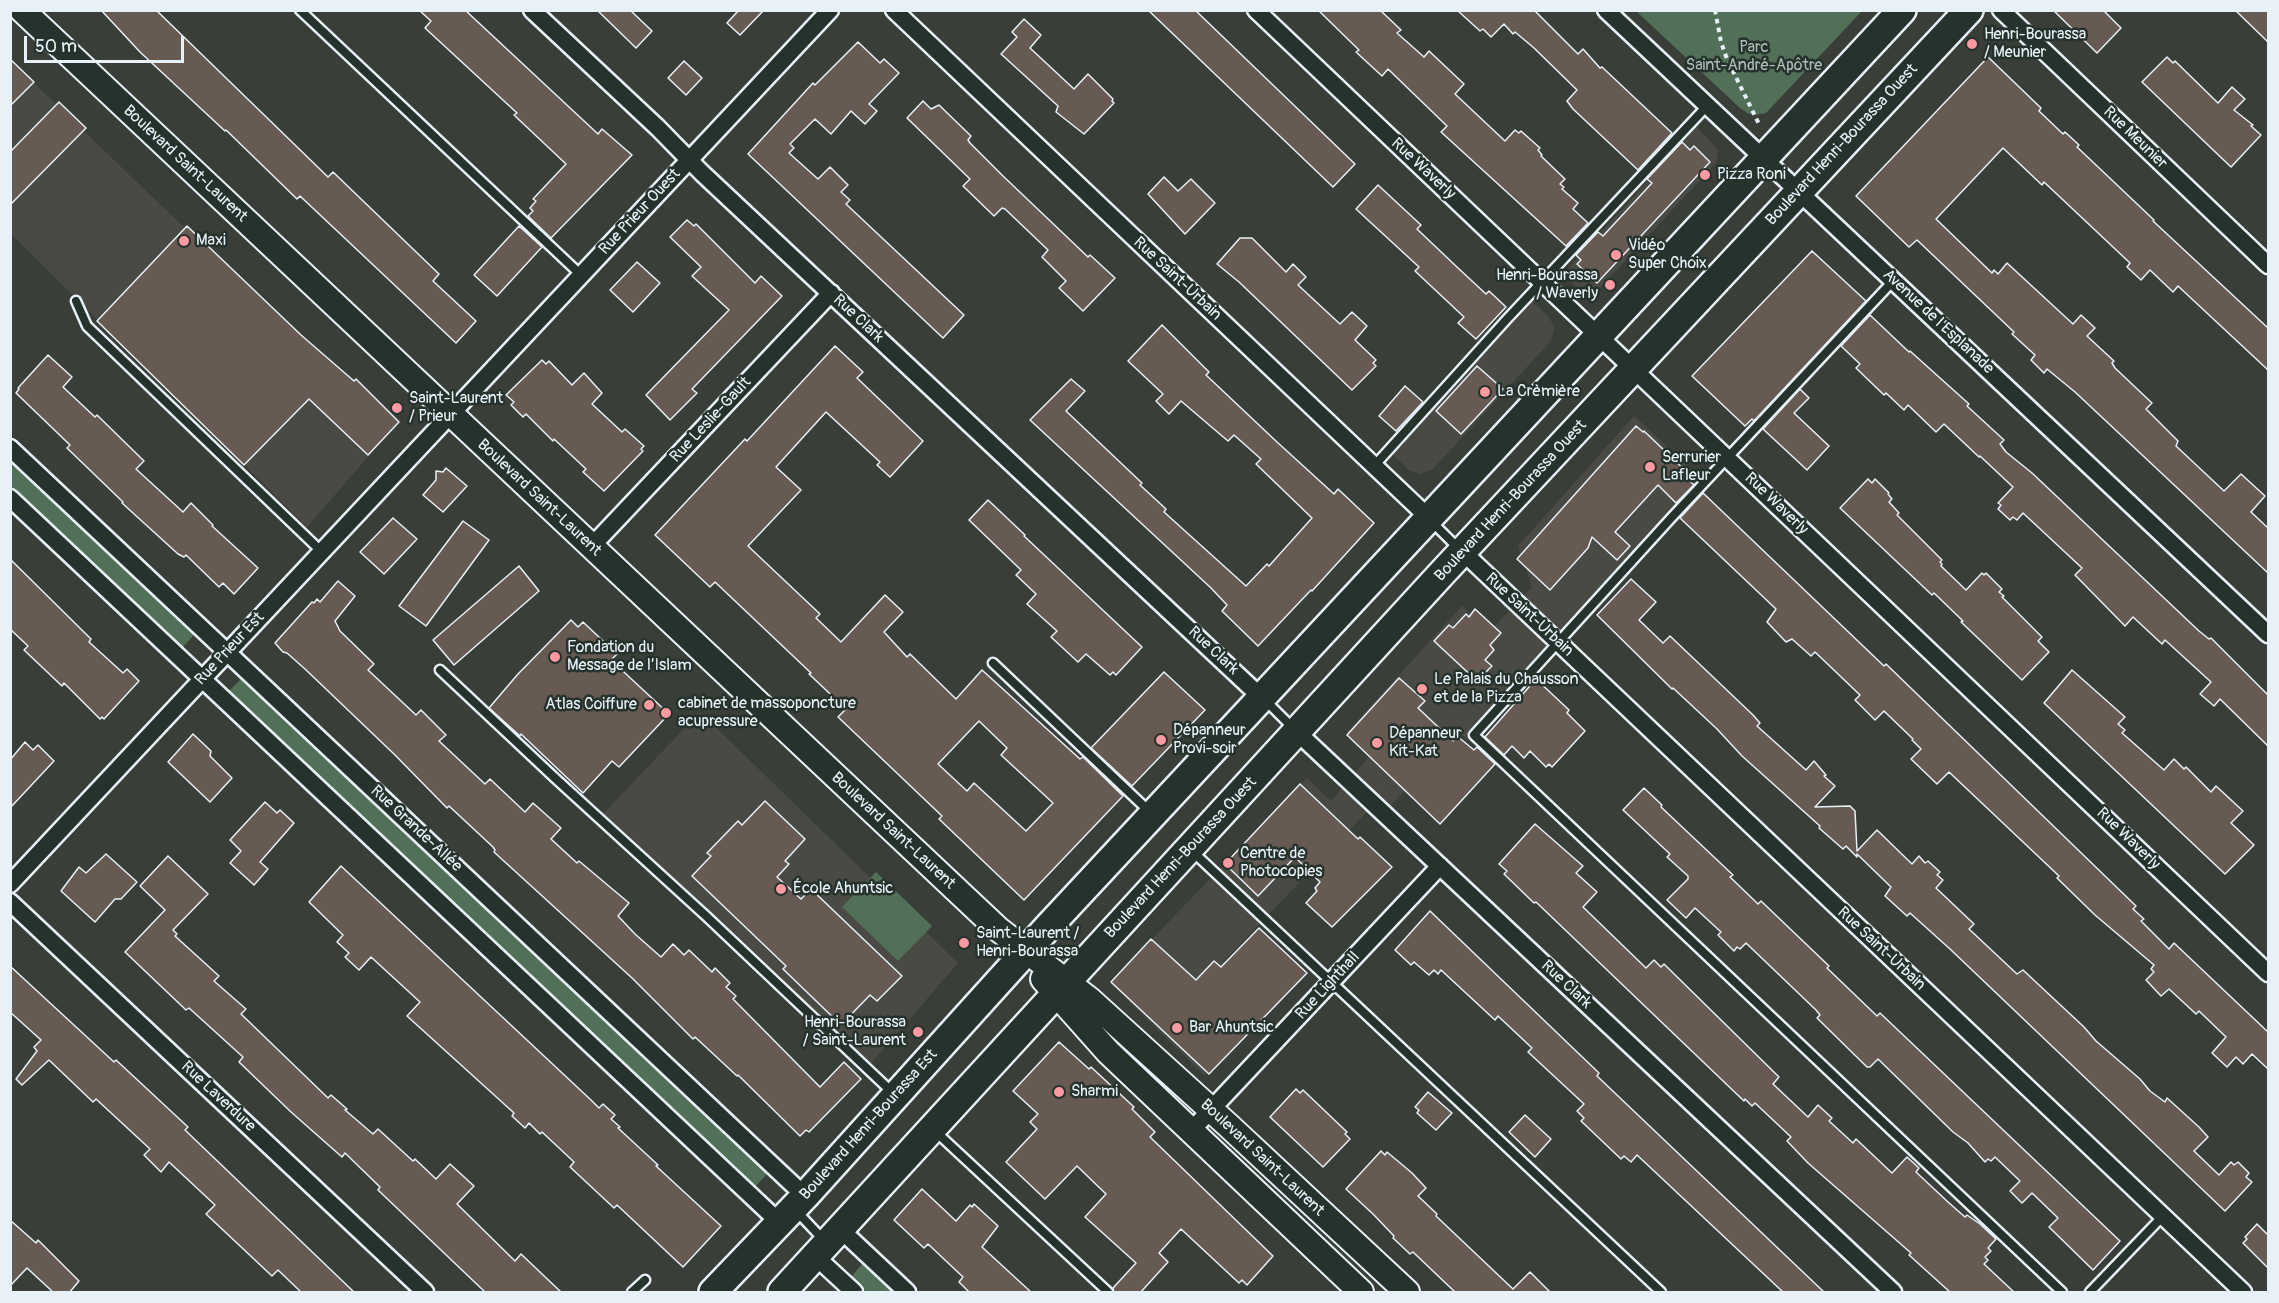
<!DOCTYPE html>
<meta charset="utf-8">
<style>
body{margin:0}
#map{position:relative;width:2279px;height:1303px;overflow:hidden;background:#393f38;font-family:Pangolin,sans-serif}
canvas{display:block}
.frame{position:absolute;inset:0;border:12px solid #e8f1f8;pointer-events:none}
.scale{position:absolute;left:24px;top:36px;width:160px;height:27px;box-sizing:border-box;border:3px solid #e8f1f8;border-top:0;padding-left:8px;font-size:18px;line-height:21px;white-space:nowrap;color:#e8f1f8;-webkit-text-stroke:4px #26332d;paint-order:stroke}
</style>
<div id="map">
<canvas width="2279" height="1303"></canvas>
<div class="frame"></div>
<div class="scale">50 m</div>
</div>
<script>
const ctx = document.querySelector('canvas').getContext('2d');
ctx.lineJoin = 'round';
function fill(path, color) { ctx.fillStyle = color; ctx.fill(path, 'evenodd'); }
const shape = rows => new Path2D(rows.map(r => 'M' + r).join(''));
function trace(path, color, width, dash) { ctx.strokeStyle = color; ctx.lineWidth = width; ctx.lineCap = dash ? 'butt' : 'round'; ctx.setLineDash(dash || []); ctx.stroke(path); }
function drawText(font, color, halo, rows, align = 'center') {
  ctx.font = font + ' Pangolin,sans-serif'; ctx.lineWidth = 5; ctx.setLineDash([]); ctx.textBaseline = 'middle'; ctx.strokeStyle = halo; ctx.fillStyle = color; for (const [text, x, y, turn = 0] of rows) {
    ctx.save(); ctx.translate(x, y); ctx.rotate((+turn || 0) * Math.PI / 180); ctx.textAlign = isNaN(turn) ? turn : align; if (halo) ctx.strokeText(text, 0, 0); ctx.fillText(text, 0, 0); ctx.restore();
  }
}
fill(shape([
 [10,60,393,428,307,527,11,234],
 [1697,127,1718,150,1716,163,1599,289,1592,293,1578,289,1563,274],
 [1532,301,1548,316,1555,328,1550,342,1433,469,1420,474,1409,470,1393,455],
 [1634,416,1708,484,1472,743,1459,733,1377,820,1368,811,1224,961,1272,1007,1204,1075,1110,983,1307,778,1331,801,1369,757,1347,732,1462,606,1491,630,1532,587,1518,546],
 [700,712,958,963,868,1067,602,815]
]), '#494a44');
fill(shape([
 [1636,11,1862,11,1766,113,1756,115,1749,114,1740,108],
 [10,461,195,634,182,648,11,486],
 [242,678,768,1173,755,1187,229,691],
 [876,872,932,926,898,961,842,907],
 [1117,1041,1178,1097,1172,1104,1114,1044],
 [863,1263,894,1292,867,1292,851,1277]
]), '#526f57');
const building = shape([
 [101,10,156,10,328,177,333,172,439,274,433,281,476,321,456,343,300,196,297,199,226,130,225,131,140,52,101,10],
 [419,10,465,10,598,134,602,129,632,155,551,238,528,216,533,211,530,208,536,201,533,199,566,164,514,115,517,113,425,28,431,21,419,10],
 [597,10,630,10,652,31,636,48,597,10],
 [739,10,764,10,740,35,727,23,739,10],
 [1148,10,1195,10,1355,164,1333,187,1148,10],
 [1318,10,1380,10,1401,30,1397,33,1424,57,1429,51,1464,84,1455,94,1505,141,1515,130,1519,133,1521,131,1540,148,1538,150,1542,155,1541,156,1565,179,1560,184,1564,187,1562,189,1578,203,1573,209,1588,223,1566,246,1441,132,1447,126,1388,69,1382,76,1356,52,1359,50,1318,10],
 [1457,10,1534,10,1578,54,1583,49,1600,68,1602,67,1672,133,1638,170,1573,109,1567,101,1577,90,1534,48,1515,32,1513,34,1504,24,1491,37,1483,29,1480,31,1457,10],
 [2053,10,2103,10,2121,28,2097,53,2053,10],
 [2235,10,2268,10,2268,42,2235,10],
 [1024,19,1041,35,1030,48,1074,89,1088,74,1113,99,1112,101,1114,103,1084,134,1056,112,1058,106,1001,54,1017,37,1012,32,1024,19],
 [858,42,880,63,884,59,899,73,869,104,877,111,865,124,851,111,831,134,815,119,790,144,794,148,789,153,818,179,830,167,848,185,841,192,850,200,846,204,964,315,943,338,748,154,813,83,815,85,858,42],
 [1988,57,2041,108,2039,111,2063,134,2065,132,2079,145,2077,147,2154,220,2153,221,2268,328,2268,370,2178,286,2173,292,2150,270,2141,280,2127,267,2130,263,2044,182,2042,185,2003,148,1936,219,1992,273,1994,270,1998,274,2007,263,2073,324,2081,315,2095,328,2087,336,2114,361,2112,363,2115,368,2152,403,2146,409,2178,441,2176,446,2224,491,2241,474,2265,496,2251,512,2268,528,2268,573,2075,392,2047,369,2044,373,2031,360,2035,355,2012,334,2014,332,1917,240,1909,247,1856,196,1988,57],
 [2167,57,2173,63,2175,61,2218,103,2232,87,2245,99,2234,110,2253,125,2251,126,2261,135,2231,167,2142,82,2167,57],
 [10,59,34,82,10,106,10,59],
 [684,61,702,78,686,95,668,78,684,61],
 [923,101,931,109,939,105,971,136,968,140,970,143,1003,176,1088,257,1090,255,1115,278,1083,311,1059,288,1066,281,1042,257,1048,250,1005,209,1002,208,994,216,963,186,970,179,907,118,923,101],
 [59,102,86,128,10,205,10,152,59,102],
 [1682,142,1690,150,1694,146,1710,162,1597,283,1577,264,1581,260,1576,255,1598,232,1603,236,1652,183,1647,179,1682,142],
 [1164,177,1178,191,1191,179,1215,203,1185,234,1148,194,1164,177],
 [1378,185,1421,225,1417,229,1458,268,1486,294,1489,291,1506,307,1476,339,1458,323,1464,317,1415,271,1419,267,1356,209,1378,185],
 [687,220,694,226,696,224,755,283,761,276,782,296,692,389,697,393,670,420,646,395,729,310,692,276,701,267,670,237,687,220],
 [187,226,301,335,354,381,356,379,399,422,368,455,309,399,244,465,97,321,187,226],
 [519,226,542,247,497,296,474,275,519,226],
 [1240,238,1252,238,1286,272,1293,264,1306,277,1298,285,1340,324,1352,312,1367,326,1355,340,1376,360,1373,363,1376,366,1352,390,1239,282,1217,264,1240,238],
 [1812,251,1866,301,1754,421,1752,419,1745,426,1692,376,1812,251],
 [637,262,660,283,633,312,610,290,637,262],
 [1870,315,1909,352,1910,351,1969,404,1967,406,2004,440,2000,444,2006,452,2032,473,2199,631,2209,639,2211,638,2268,695,2268,746,2220,699,2214,706,2200,694,2211,682,2165,640,2162,644,2133,617,2125,626,2075,575,2082,568,2023,513,2017,520,2013,517,2010,520,1998,509,2001,505,1998,503,2013,487,1980,456,1979,457,1944,424,1936,432,1908,405,1904,410,1886,393,1884,395,1856,368,1860,364,1841,346,1870,315],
 [1162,325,1209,372,1206,375,1277,442,1334,494,1338,489,1374,523,1312,591,1311,590,1258,646,1222,611,1227,605,1211,588,1030,420,1071,379,1085,391,1066,411,1142,483,1140,485,1166,509,1164,512,1246,586,1267,564,1269,566,1312,518,1256,464,1261,459,1234,435,1228,441,1181,401,1169,414,1156,401,1163,394,1128,361,1162,325],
 [835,346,863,372,857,378,923,441,890,477,877,465,880,462,826,412,776,467,801,490,748,546,820,614,816,618,841,642,885,595,903,612,884,632,907,657,910,654,956,699,982,670,1080,759,1083,757,1123,796,1024,900,939,819,942,816,838,717,846,709,809,674,811,673,715,582,710,587,655,535,745,439,747,441,835,346],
 [979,721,1007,748,1001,755,1053,803,1026,831,974,783,967,791,938,764,979,721],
 [48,355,72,377,63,387,95,417,97,415,144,461,136,469,183,512,191,503,213,525,212,526,258,568,234,594,223,583,219,587,186,555,184,557,178,554,122,503,123,502,67,448,70,445,16,393,19,389,18,388,48,355],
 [542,360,546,364,549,361,572,385,584,373,602,393,592,404,622,432,625,429,644,446,641,449,643,451,604,491,583,472,586,469,554,439,553,441,526,414,523,417,511,405,514,402,506,395,542,360],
 [1477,366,1503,389,1461,434,1436,411,1477,366],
 [1405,386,1423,402,1396,431,1379,416,1405,386],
 [1800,389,1809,398,1794,413,1829,446,1807,470,1763,429,1800,389],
 [1636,426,1643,432,1644,431,1690,475,1687,478,1694,485,1676,503,1658,485,1615,532,1630,546,1617,560,1592,537,1588,548,1550,590,1517,559,1636,426],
 [446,468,467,486,443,512,423,495,436,480,436,471,443,472,446,468],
 [1868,479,1872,483,1875,479,1889,493,1888,494,1892,499,1889,502,1899,513,1897,515,1942,560,1940,562,1942,564,1941,566,1966,590,1982,573,1984,575,1986,573,2002,589,1999,592,2004,596,2002,597,2042,637,2038,641,2049,652,2022,680,1961,622,1963,621,1934,593,1932,595,1840,508,1868,479],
 [1703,493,1884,666,1886,664,2136,906,2133,909,2144,919,2141,921,2169,949,2174,943,2268,1032,2268,1069,2252,1054,2243,1064,2236,1057,2227,1067,2212,1053,2226,1037,2199,1011,2196,1014,2169,989,2161,996,2146,980,2154,972,2151,969,2154,965,2095,915,2057,878,2059,876,1949,772,1937,784,1911,759,1921,749,1912,740,1913,739,1884,711,1875,720,1855,700,1860,695,1815,652,1811,656,1792,639,1786,642,1767,622,1776,609,1680,518,1703,493],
 [988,500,1025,535,1024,536,1142,647,1116,675,1113,672,1110,675,1086,654,1078,662,1051,637,1057,631,1027,604,1036,594,1016,575,1021,570,969,520,988,500],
 [393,518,417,539,384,574,360,552,393,518],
 [463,521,489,540,426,626,399,606,463,521],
 [10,559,91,639,89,642,123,673,127,669,139,681,104,719,102,717,100,719,64,683,62,686,24,650,28,646,10,629,10,559],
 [519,566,539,591,454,665,433,640,519,566],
 [1631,579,1656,602,1639,620,1663,643,1670,636,1753,715,1760,723,1757,726,1806,770,1814,761,1826,775,1824,776,1835,786,1815,807,1850,806,1855,811,1857,851,1877,830,1912,864,1919,856,1925,863,1928,861,1940,872,1937,875,1943,880,1936,888,1974,924,1969,929,2017,974,2023,970,2084,1027,2096,1041,2140,1079,2150,1091,2165,1102,2167,1098,2199,1127,2208,1137,2194,1151,2219,1175,2231,1162,2234,1165,2238,1162,2249,1173,2246,1177,2252,1182,2225,1211,1950,949,1910,913,1907,916,1885,896,1891,887,1857,854,1857,857,1846,846,1843,849,1819,828,1820,826,1742,756,1717,729,1673,688,1672,689,1597,615,1631,579],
 [338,581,355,596,335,621,340,631,374,664,368,670,416,715,421,710,446,735,439,741,485,784,490,779,525,812,533,803,561,828,551,839,577,863,579,861,629,903,618,916,635,934,661,957,673,944,684,955,689,950,712,972,715,968,730,983,726,987,736,996,733,999,820,1087,844,1062,861,1079,809,1132,806,1130,800,1136,738,1075,737,1076,695,1037,693,1039,632,978,494,852,495,850,493,847,449,806,447,808,395,755,305,669,287,653,283,652,275,643,312,602,314,603,317,599,320,602,338,581],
 [1475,609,1501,633,1490,645,1494,650,1485,660,1492,666,1477,681,1434,641,1449,625,1453,628,1466,614,1469,617,1475,609],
 [571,620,578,627,583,622,617,654,611,660,669,714,619,767,612,761,583,793,521,734,520,736,489,708,518,674,571,620],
 [2072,670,2125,717,2118,724,2125,730,2122,733,2164,770,2174,759,2184,769,2186,767,2211,792,2216,786,2243,811,2231,823,2254,845,2225,874,2044,703,2072,670],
 [1164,672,1205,710,1132,786,1091,748,1164,672],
 [1399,678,1425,701,1418,708,1453,741,1457,736,1474,750,1477,747,1495,764,1440,824,1347,735,1399,678],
 [1536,679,1569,710,1567,713,1585,731,1552,767,1549,764,1546,767,1530,751,1524,758,1512,746,1504,755,1485,737,1536,679],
 [193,734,211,751,210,756,232,778,210,802,168,762,193,734],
 [25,742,33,750,38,745,54,761,10,808,10,760,25,742],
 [1300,784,1358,839,1360,837,1392,867,1332,927,1306,903,1317,891,1315,888,1320,882,1295,857,1258,896,1225,864,1300,784],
 [1644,788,1662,805,1661,807,1733,875,1730,877,1758,904,1761,901,1829,966,1827,968,1877,1016,1880,1013,2120,1241,2093,1270,2049,1227,2058,1218,2032,1193,2022,1203,2010,1191,2020,1181,1995,1157,1991,1161,1988,1159,1985,1162,1968,1143,1953,1132,1878,1059,1870,1067,1867,1067,1817,1018,1820,1015,1816,1010,1746,943,1740,949,1737,947,1734,951,1718,935,1721,932,1695,908,1686,918,1667,900,1688,879,1688,876,1667,857,1670,854,1623,810,1644,788],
 [765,801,805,839,785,861,789,864,777,877,801,899,811,889,902,976,877,1001,870,995,841,1025,783,969,786,966,692,876,711,856,707,853,738,821,742,825,765,801],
 [265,802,277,813,280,810,294,823,260,862,268,869,254,885,230,863,241,851,230,840,265,802],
 [1535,824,1583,866,1576,873,1597,892,1583,907,1646,968,1654,960,1661,967,1664,964,1779,1077,1773,1084,1808,1117,1818,1105,1832,1118,1829,1121,1853,1143,1856,1139,1892,1173,1907,1157,1919,1168,1916,1172,1948,1202,1965,1217,1967,1215,1980,1224,1996,1239,1988,1248,1991,1251,1985,1257,1988,1260,1984,1264,2015,1293,1951,1293,1909,1255,1911,1253,1808,1163,1787,1141,1791,1137,1755,1103,1752,1106,1745,1099,1744,1101,1536,902,1534,903,1504,874,1507,871,1499,864,1535,824],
 [106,854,137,882,121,899,115,899,95,922,61,891,79,867,86,873,106,854],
 [168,856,208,894,173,930,177,934,175,936,219,976,214,981,246,1009,241,1014,328,1098,331,1095,347,1109,345,1110,373,1134,378,1129,413,1161,415,1159,436,1179,450,1164,474,1186,457,1204,515,1261,521,1254,562,1293,485,1292,378,1190,380,1187,345,1153,342,1157,291,1112,239,1062,243,1057,189,1008,186,1010,125,952,165,910,140,886,168,856],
 [341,866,591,1100,599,1108,603,1104,615,1115,611,1119,620,1127,618,1128,658,1165,656,1166,721,1226,683,1267,617,1205,614,1208,570,1167,574,1162,542,1132,540,1134,529,1123,525,1128,512,1116,514,1113,407,1016,420,1002,371,957,359,970,345,957,349,953,337,942,343,935,309,902,341,866],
 [1430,911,1599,1073,1597,1076,1825,1293,1784,1293,1637,1155,1631,1162,1624,1156,1621,1159,1581,1121,1584,1118,1577,1111,1584,1104,1528,1052,1532,1048,1498,1016,1495,1020,1441,970,1438,974,1434,970,1429,975,1414,962,1411,965,1395,950,1430,911],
 [1259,928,1307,973,1209,1074,1111,982,1151,939,1196,980,1214,961,1221,967,1259,928],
 [10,966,114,1062,116,1060,188,1127,185,1130,355,1293,302,1293,278,1270,272,1276,206,1214,215,1205,169,1162,161,1172,144,1155,150,1149,96,1099,93,1102,49,1060,22,1085,16,1079,37,1051,34,1047,41,1040,10,1012,10,966],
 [1059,1042,1089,1069,1091,1067,1134,1107,1132,1109,1155,1132,1150,1137,1273,1256,1247,1285,1242,1280,1239,1283,1181,1229,1159,1253,1168,1262,1140,1293,1114,1293,1113,1288,1136,1263,1085,1217,1106,1194,1077,1166,1045,1199,1006,1162,1037,1129,1030,1122,1038,1114,1013,1091,1059,1042],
 [1296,1089,1300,1093,1303,1090,1347,1132,1345,1134,1350,1139,1323,1167,1270,1117,1296,1089],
 [1428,1092,1452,1113,1436,1130,1417,1113,1419,1110,1415,1107,1428,1092],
 [1525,1115,1551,1139,1535,1157,1509,1132,1525,1115],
 [1381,1151,1385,1155,1387,1152,1412,1173,1426,1188,1418,1196,1437,1214,1436,1216,1513,1289,1530,1272,1551,1293,1456,1293,1413,1252,1410,1254,1393,1238,1394,1236,1373,1214,1346,1189,1381,1151],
 [922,1189,956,1221,970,1205,972,1207,974,1204,998,1226,982,1247,1032,1293,970,1293,959,1282,963,1277,928,1244,924,1248,894,1220,922,1189],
 [10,1220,36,1243,38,1240,79,1281,69,1293,54,1293,27,1268,10,1286,10,1220],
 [2257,1224,2268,1235,2268,1268,2243,1243,2247,1239,2245,1237,2257,1224]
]);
fill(building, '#665a53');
trace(building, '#e8f1f8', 1.5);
const lane = shape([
 [300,10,581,275],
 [1894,280,1672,517,1474,735,2062,1292],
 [76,301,87,326,322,552],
 [1375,465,1507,319,1707,106],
 [1431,521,1460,550],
 [993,663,1151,813],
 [440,670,556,779,706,916,893,1093],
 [1265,700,1294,729],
 [1192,851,1661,1292],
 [935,1131,1108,1292],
 [802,1217,818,1234],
 [632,1292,645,1280],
 [2090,1292,2163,1216]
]);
const street = shape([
 [532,10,658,128,702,173,1262,698],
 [894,10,1429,518],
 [1256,10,2268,973],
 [1606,10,2268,634],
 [2001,10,2268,265],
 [10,448,805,1196],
 [10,498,779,1222],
 [591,547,831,293],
 [1463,552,2243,1292],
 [1297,732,1893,1292],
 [10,884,830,10],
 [10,902,425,1292],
 [1190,1132,1440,866],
 [840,1229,907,1292],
 [815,1256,854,1292]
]);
const secondary = shape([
 [22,10,998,929,1089,999,1230,1127,1407,1292],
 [1043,979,1108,1052,1361,1292]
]);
const primary = shape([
 [713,1292,805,1196,1048,927,1902,10],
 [782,1292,1444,571,1969,10]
]);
trace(lane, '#e8f1f8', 13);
trace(street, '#e8f1f8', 21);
trace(secondary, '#e8f1f8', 28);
trace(primary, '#e8f1f8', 32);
trace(shape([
 [1715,10,1721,42,1727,59,1759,124]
]), '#e8f1f8', 4, [4.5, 4.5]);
trace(lane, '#26332d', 8);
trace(street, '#26332d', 16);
trace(secondary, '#26332d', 24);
trace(primary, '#26332d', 27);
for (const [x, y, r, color] of [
 [1972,44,6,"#ff9aa2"],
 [1705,175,6,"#ff9aa2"],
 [184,241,6,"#ff9aa2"],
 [1616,255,6,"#ff9aa2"],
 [1610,285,6,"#ff9aa2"],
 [1485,392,6,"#ff9aa2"],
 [397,408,6,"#ff9aa2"],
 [1650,467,6,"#ff9aa2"],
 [555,657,6,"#ff9aa2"],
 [1422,689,6,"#ff9aa2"],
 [649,705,6,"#ff9aa2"],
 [666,713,6,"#ff9aa2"],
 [1161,740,6,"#ff9aa2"],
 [1377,743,6,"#ff9aa2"],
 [1228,863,6,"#ff9aa2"],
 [781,889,6,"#ff9aa2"],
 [964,943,6,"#ff9aa2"],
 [1177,1028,6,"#ff9aa2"],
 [918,1032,6,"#ff9aa2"],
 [1059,1092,6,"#ff9aa2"]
]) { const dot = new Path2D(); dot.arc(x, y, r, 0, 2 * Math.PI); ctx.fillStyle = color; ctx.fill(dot); trace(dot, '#26332d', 2); }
drawText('16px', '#e8f1f8', '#26332d', [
 ["Henri-Bourassa",1984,35],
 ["/ Meunier",1984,53],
 ["Pizza Roni",1717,175],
 ["Maxi",196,241],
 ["Vidéo",1628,246],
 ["Super Choix",1628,264],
 ["Henri-Bourassa",1598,276,"right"],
 ["/ Waverly",1598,294,"right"],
 ["La Crèmière",1497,392],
 ["Saint-Laurent",409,399],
 ["/ Prieur",409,417],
 ["Serrurier",1662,458],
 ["Lafleur",1662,476],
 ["Fondation du",567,648],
 ["Message de l’Islam",567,666],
 ["Le Palais du Chausson",1434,680],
 ["et de la Pizza",1434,698],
 ["cabinet de massoponcture",678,704],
 ["acupressure",678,722],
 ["Atlas Coiffure",637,705,"right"],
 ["Dépanneur",1173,731],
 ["Provi-soir",1173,749],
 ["Dépanneur",1389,734],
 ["Kit-Kat",1389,752],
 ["Centre de",1240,854],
 ["Photocopies",1240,872],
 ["École Ahuntsic",793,889],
 ["Saint-Laurent /",976,934],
 ["Henri-Bourassa",976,952],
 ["Henri-Bourassa",906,1023,"right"],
 ["/ Saint-Laurent",906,1041,"right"],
 ["Bar Ahuntsic",1189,1028],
 ["Sharmi",1071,1092]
], 'left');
drawText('16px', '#acbdb8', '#26332d', [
 ["Parc",1754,48],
 ["Saint-André-Apôtre",1754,66]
]);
drawText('16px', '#e8f1f8', '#26332d', [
 ["Rue Meunier",2135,138,44],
 ["Boulevard Henri-Bourassa Ouest",1842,145,-47],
 ["Boulevard Saint-Laurent",185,164,43],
 ["Rue Waverly",1423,169,43],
 ["Rue Prieur Ouest",640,212,-47],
 ["Rue Saint-Urbain",1177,279,43],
 ["Rue Clark",858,319,43],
 ["Avenue de l'Esplanade",1938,322,43],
 ["Rue Leslie-Gault",711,420,-47],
 ["Boulevard Saint-Laurent",539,498,43],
 ["Boulevard Henri-Bourassa Ouest",1511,501,-47],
 ["Rue Waverly",1776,504,44],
 ["Rue Saint-Urbain",1529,615,43],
 ["Rue Prieur Est",230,649,-47],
 ["Rue Clark",1213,651,43],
 ["Rue Grande-Allée",416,829,43],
 ["Boulevard Saint-Laurent",893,831,43],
 ["Rue Waverly",2128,839,44],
 ["Boulevard Henri-Bourassa Ouest",1181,858,-47],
 ["Rue Saint-Urbain",1881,949,43],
 ["Rue Clark",1566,985,43],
 ["Rue Lighthall",1328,986,-47],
 ["Rue Laverdure",218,1097,43],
 ["Boulevard Henri-Bourassa Est",869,1125,-48],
 ["Boulevard Saint-Laurent",1262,1158,43]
]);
</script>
